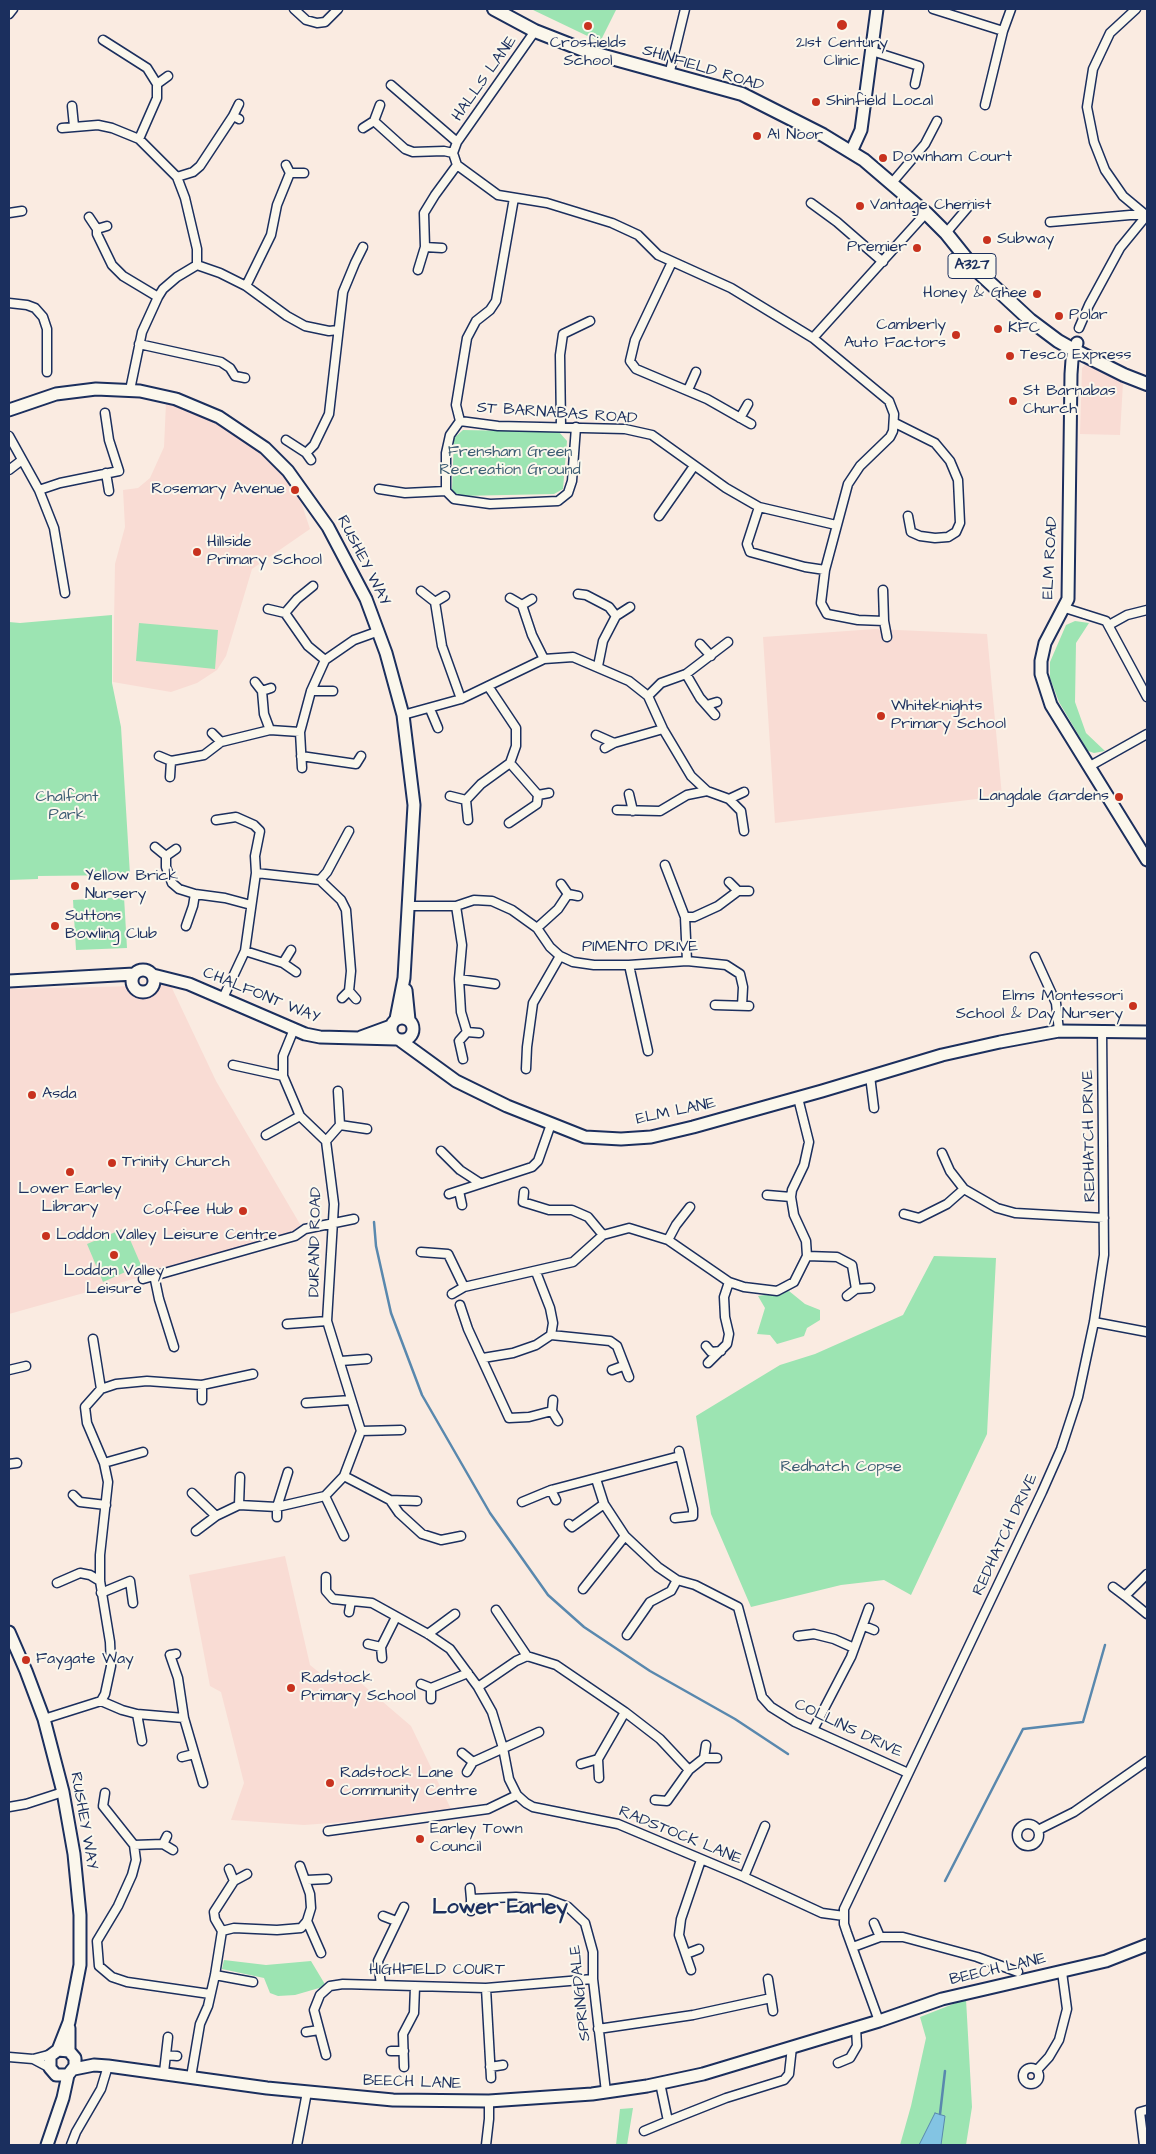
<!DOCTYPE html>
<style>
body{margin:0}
#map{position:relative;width:1156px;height:2154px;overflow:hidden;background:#faebe1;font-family:"Architects Daughter",sans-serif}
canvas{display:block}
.frame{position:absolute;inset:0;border:10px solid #1b2f5e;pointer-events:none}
</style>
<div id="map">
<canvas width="1156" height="2154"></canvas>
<div class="frame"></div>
</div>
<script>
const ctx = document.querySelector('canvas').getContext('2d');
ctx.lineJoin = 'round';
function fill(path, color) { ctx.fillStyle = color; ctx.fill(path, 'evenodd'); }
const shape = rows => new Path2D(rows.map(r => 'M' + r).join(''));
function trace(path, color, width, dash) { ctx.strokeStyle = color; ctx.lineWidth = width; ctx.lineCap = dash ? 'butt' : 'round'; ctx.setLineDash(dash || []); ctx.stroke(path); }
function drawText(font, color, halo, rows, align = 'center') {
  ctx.font = font + ' "Architects Daughter",sans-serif'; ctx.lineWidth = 4; ctx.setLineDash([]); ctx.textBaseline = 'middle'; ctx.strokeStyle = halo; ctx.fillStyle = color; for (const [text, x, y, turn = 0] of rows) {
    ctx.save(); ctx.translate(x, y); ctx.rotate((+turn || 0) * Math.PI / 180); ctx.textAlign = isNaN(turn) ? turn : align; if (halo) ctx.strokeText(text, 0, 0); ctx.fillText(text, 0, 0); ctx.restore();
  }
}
fill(shape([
 [1086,364,1123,383,1120,435,1080,434,1082,368],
 [166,403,208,416,271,459,301,502,310,529,252,569,226,656,217,670,197,683,171,692,113,682,115,564,125,527,123,490,138,488,150,478,164,447],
 [875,629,987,634,1002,796,775,823,763,637],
 [161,985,171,986,216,1081,304,1231,9,1314,9,989,137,986,140,991,148,996,155,994],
 [285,1556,310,1665,326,1678,348,1672,411,1726,451,1809,384,1819,304,1825,231,1820,244,1783,221,1692,210,1686,189,1575]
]), '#f9dcd4');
fill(shape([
 [531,9,613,9,616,10,600,42],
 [463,430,559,432,567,441,563,489,554,494,459,496,452,490,454,438],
 [112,615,112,683,121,727,130,875,38,876,38,879,9,880,9,622,20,623],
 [1075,621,1089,623,1076,643,1075,702,1086,733,1105,751,1094,753,1088,751,1059,702,1050,678,1050,662,1066,625],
 [139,623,218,630,215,669,136,661],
 [124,897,127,948,76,950,73,900],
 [125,1228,141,1265,103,1282,87,1244],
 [934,1256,996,1258,987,1434,911,1595,884,1580,841,1585,751,1607,711,1514,696,1416,780,1365,815,1354,903,1315],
 [789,1291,805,1304,820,1310,820,1320,807,1328,804,1336,777,1344,770,1335,757,1334,765,1308,758,1296],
 [224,1960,266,1965,311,1961,326,1986,295,1995,278,1996,270,1993,264,1978,222,1969],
 [966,1999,972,2107,966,2145,900,2145,911,2106,926,2038,920,2017],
 [633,2108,627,2145,616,2145,620,2109]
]), '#9ce4b2');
const water = shape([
 [935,2113,945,2116,941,2145,919,2145,935,2113]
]);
fill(water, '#83c4e3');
trace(water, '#5988ae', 1);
trace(shape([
 [374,1222,376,1246,391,1313,422,1395,490,1513,548,1595,584,1627,650,1671,735,1719,788,1754],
 [945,1881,1023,1729,1083,1722,1105,1645],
 [940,2114,945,2071]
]), '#5988ae', 2.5);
const street = shape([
 [294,9,306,20,317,23,325,22,338,9],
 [933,9,1003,31,1011,9],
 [1136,9,1110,33,1093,69,1087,107,1094,142,1105,170,1123,196,1147,216],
 [9,14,13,9],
 [103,40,147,68,157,84,157,98,139,139],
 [872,51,919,66,915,84],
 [669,75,685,9],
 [157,84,168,76],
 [391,85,457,142],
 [985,105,1003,31],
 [72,106,74,126],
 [233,116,239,104],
 [374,121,380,105],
 [62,128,98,125,112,128,139,139,177,177,185,198,197,249,197,265],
 [363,128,374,121,405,149,413,152,444,151,453,153],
 [453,153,457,165,498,195,547,203,612,223,638,235,658,255,731,288,813,338,889,401,894,414,893,431,890,437,860,466,848,484,825,570,805,567,750,552,747,544,759,507],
 [453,153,457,142,535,31],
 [290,173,304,173],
 [177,177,193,172,200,166,233,116,239,119],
 [891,184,925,144,937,121],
 [811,203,837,222,883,262],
 [9,213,22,211],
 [89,217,97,229],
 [1050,222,1130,215,1147,215],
 [107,226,97,229,97,234,112,265,123,276,158,297],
 [946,233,969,206],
 [425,247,442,248],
 [672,262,635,340,630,361,636,369,707,399,751,424],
 [418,270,425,247,424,213,435,195,457,165],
 [246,286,271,235,277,205,290,173,286,165],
 [9,303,27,305,35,308,43,317,47,329,47,372],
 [1079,328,1089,305,1120,248,1147,215],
 [813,338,926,213],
 [139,344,221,362,230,368,235,376,245,378],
 [130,390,142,332,158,297,163,289,177,277,197,265,220,273,246,286,287,316,305,326,329,331,338,330],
 [688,390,696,372],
 [740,418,748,404],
 [460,421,498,426,625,429,652,435,726,488,759,507,836,525],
 [460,421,450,435,446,453,446,491,454,499,490,504,558,501,568,493,572,481,576,427],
 [460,421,456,405,467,338,476,321,490,310,496,301,514,198],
 [895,423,935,443,950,461,958,480,960,523,956,532,948,537,935,538,920,536,911,532,908,516],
 [561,427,560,355,563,334,590,321],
 [9,436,39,490,54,528,65,593],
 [286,440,306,453,311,460],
 [306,453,314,445,329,414,343,292,355,263,363,247],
 [9,470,22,460],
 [106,473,109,491],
 [379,489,405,493,446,491],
 [39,490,60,483,119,471,109,440,105,413],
 [659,516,694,466],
 [825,570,821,603,827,614,858,620,884,621,883,590],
 [313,586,297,599,285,613,308,646,325,660],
 [421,591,435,602,442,646,461,699],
 [578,594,586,595,609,607,616,616],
 [510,598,522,605],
 [532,599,522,605,532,635,544,659],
 [435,602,445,596],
 [1065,608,1106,621,1147,697],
 [268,609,285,613],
 [884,621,887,637],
 [1109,625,1127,615,1147,610],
 [700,644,711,656],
 [598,666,603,641,616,616,630,607],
 [686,674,700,698,715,715],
 [255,682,262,691],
 [311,691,333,691],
 [648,696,661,683,686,674,728,642],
 [707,705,717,702],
 [430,709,438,728],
 [403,715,461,699,544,659,573,657,629,681,648,696,663,729,691,776,707,791,729,799,744,792],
 [270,730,264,714,262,691,271,688],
 [212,733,221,742],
 [596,735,614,743],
 [605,748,614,743,663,729],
 [159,756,171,761],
 [301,756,356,764,361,756],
 [510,763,538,795,549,793],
 [1090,766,1147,734],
 [302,768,300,732,311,691,325,660,354,640,379,631],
 [170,777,171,761,204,755,221,742,270,730,300,732],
 [629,794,633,811],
 [450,796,466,800,481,784,510,763,516,746,516,728,488,686],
 [729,799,741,811,744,831],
 [466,800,468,820],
 [617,810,660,811,687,795,707,791],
 [216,820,236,817,254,825,260,831,255,856,256,873,245,951,223,998],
 [509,823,537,804,538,795],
 [155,847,166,856,166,867,172,883,179,889,195,894,225,898,251,905],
 [166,856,176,849],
 [665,865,685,917,687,961],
 [256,873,320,880,341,900,346,910,351,971,349,991,342,998],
 [320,880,327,872,349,831],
 [729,882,738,891],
 [561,884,568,894],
 [409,906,456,906,474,900,492,901,512,910,537,928,550,947,560,956,573,962,594,965,629,965,687,961,726,965,740,974,743,987,742,1006],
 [456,906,462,945,459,979,495,984],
 [685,917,694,917,718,906,738,891,749,891],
 [186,926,193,906,195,894],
 [537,928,558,909,568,894,578,896],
 [245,951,283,963,296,972],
 [1035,957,1056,1003,1059,1031],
 [283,963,291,950],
 [629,965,648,1051],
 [459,979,461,1012,467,1032,459,1041,463,1059],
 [349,991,356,999],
 [715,1005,749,1006],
 [467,1032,479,1033],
 [233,1065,283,1076],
 [526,1069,527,1047,533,1003,560,956],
 [870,1076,874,1108],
 [338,1091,340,1125],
 [266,1135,300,1116],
 [326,1141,340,1125,367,1129],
 [441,1151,460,1170,480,1183],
 [942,1153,950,1171,964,1189,997,1208,1015,1213,1104,1218],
 [459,1191,462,1205],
 [524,1192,523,1202,549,1210,572,1210,588,1217,603,1235],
 [449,1194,532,1167,538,1161,551,1124],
 [767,1195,791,1197],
 [904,1214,919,1218,947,1204,964,1189],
 [668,1240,676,1225,690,1207],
 [421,1252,448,1254,464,1287,573,1262,603,1235,629,1228,668,1240,729,1282,744,1287,777,1291,794,1282,807,1256,806,1241,794,1215,791,1197,792,1190,804,1165,809,1142,798,1098],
 [807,1256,837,1257,852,1265,856,1289,870,1288],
 [154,1275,159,1299,174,1347],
 [143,1279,295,1236,305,1229,354,1219],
 [452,1294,464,1287],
 [847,1296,856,1289],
 [460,1305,468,1329,509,1418,529,1417,552,1411,558,1421],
 [1094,1322,1147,1332],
 [287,1324,327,1321],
 [551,1335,610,1341,617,1346,629,1377],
 [93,1339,101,1389],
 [706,1346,711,1352,721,1351],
 [483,1358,513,1353,536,1345,551,1335,553,1323,550,1308,536,1272],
 [341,1361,367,1359],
 [708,1363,727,1344,729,1334,725,1317,724,1297,729,1282],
 [9,1370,26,1366],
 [612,1370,623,1366],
 [202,1385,202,1400],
 [306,1403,351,1400],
 [552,1411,553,1400],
 [361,1431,401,1430],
 [104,1463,143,1452],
 [9,1464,17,1463],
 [344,1476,390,1500,399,1513,422,1534,441,1540,461,1536],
 [596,1479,604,1504,625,1536,658,1567,677,1580,695,1585,738,1607,762,1697,771,1707,795,1722,908,1773],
 [551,1490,556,1500],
 [192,1493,216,1516],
 [73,1495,80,1502,106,1505],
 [325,1496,344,1536],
 [390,1500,417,1501],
 [522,1502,551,1490,680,1456],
 [239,1505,240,1477],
 [277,1517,277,1507,288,1472],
 [675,1518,693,1516,693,1509,679,1451],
 [569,1524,572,1527,604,1504],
 [196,1531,216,1516,239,1505,277,1507,325,1496,344,1476,361,1431,327,1321,334,1204,326,1141,300,1116,283,1076,283,1056,294,1029],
 [1147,1574,1125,1596,1147,1614],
 [326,1577,326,1591,333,1599,372,1603,428,1634,450,1649,478,1687,492,1712,503,1748,509,1779,517,1795,526,1803,533,1807,618,1824,744,1877,822,1913,844,1916],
 [57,1583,80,1573,90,1575,100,1581],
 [1113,1587,1125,1596],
 [583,1589,625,1536],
 [101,1593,130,1581,133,1603],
 [496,1610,527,1656],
 [349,1612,351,1601],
 [864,1626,874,1630],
 [428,1634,455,1614],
 [627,1635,650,1602,671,1591,677,1580],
 [798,1636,814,1634,834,1639,854,1648],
 [368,1644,381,1647],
 [382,1658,381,1647,396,1617],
 [421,1684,431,1688],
 [478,1687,516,1661,527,1656,556,1665,625,1712,660,1739,689,1770,704,1758,706,1745],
 [431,1699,431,1688,468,1673],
 [101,1701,122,1710,137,1714,184,1718,178,1678,170,1655,176,1654],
 [137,1714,142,1741],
 [184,1718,203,1783],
 [44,1719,101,1701,105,1694,111,1666,110,1642,100,1581,100,1555,108,1482,104,1463,87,1423,85,1407,101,1389,116,1384,147,1381,202,1385,253,1374],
 [813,1730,851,1657,869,1608],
 [462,1753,473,1762],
 [182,1757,194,1754],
 [704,1758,717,1758],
 [598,1759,599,1778],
 [581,1764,598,1759,625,1712],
 [467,1772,473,1762,539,1732],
 [105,1793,103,1806,134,1845,136,1860,132,1875,118,1906,97,1941,99,1966,112,1977,127,1982,210,1994],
 [655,1800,667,1801,689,1770],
 [9,1807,26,1804,63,1792],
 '1017 1835a11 11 0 1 1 22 0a11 11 0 1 1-22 0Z',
 [1038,1830,1074,1812,1147,1761],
 [328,1831,488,1809,517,1795],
 [163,1844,173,1850],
 [134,1845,163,1844,167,1836],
 [744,1877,765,1826],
 [307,1880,327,1879],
 [234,1881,247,1874],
 [470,1888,471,1899],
 [471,1911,471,1899,516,1897,547,1899,568,1907,585,1923,593,1952,593,1979,606,2092],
 [383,1916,396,1921],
 [307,1921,321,1953],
 [874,1923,880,1937],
 [222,1931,234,1928,277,1930,301,1928,307,1921,311,1908,310,1894,300,1866],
 [853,1947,880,1937,903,1937,977,1957,1018,1972],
 [686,1954,699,1949],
 [691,1970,679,1935,681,1919,701,1860],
 [215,1975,253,1982],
 [768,1979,773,2011],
 [381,1985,378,1961,404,1907],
 [486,1988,491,2078],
 [879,2021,847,1933,844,1924,844,1909,1042,1492,1061,1449,1078,1397,1094,1322,1104,1255,1102,1030],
 [598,2029,693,2015,771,1998],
 [306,2032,319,2030],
 [391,2051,404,2051],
 [166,2055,177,2056],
 [326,2055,314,2010,320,1995,330,1986,343,1984,486,1988,593,1979],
 [9,2057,33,2059,52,2054],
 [33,2059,50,2068],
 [838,2063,850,2058,857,2046,856,2028],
 [404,2067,403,2034,414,2013,415,1987],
 [490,2067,503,2065],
 '1023 2076a8 8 0 1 1 16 0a8 8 0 1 1-16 0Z',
 [1037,2070,1049,2057,1059,2040,1067,2009,1062,1972],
 [164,2072,168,2037],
 [191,2077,200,2024,208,2006,215,1975,222,1931,215,1919,214,1912,234,1881,229,1869],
 [660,2083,668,2121,726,2098,784,2080,789,2074,792,2047],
 [644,2131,668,2121],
 [71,2145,76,2132,101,2089,108,2066],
 [297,2145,307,2092],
 [486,2145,489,2119,489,2101],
 [1144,2145,1140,2112,1147,2110]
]);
const secondary = shape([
 [851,152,861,130,877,9],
 [1077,343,1072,360,1071,374,1068,599,1045,643,1041,661,1041,674,1051,705,1147,860],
 [9,410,56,394,96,389,140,391,176,399,219,417,265,448,288,471,328,527,366,599,386,653,403,715,414,805,404,978,396,1019],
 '132 981a11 11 0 1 1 22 0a11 11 0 1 1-22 0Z',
 [153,975,189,984,305,1034,320,1037,396,1039],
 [9,981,134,974],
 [406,990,409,1020],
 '391 1029a11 11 0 1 1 22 0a11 11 0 1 1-22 0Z',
 [361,1037,391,1026],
 [401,1041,456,1081,507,1106,585,1137,621,1139,651,1137,693,1127,822,1091,942,1055,1000,1042,1059,1031,1147,1032],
 [9,1632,26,1671,44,1719,63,1792,74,1854,80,1915,80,1965,69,2022,58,2050],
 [69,2028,69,2051,75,2058,75,2066,68,2075,56,2075,50,2068,50,2056,58,2050,69,2051],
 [74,2069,94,2065,108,2066,267,2088,393,2100,489,2101,592,2094,647,2086,703,2074,879,2021,942,1999,1106,1961,1147,1945],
 [47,2145,63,2098,68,2075]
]);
const primary = shape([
 [494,9,535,31,586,51,742,94,823,135,864,160,926,213,946,233,974,268,1030,320,1058,341,1074,350,1124,375,1147,384]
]);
trace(street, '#1b2f5e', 11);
trace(secondary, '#1b2f5e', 15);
trace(primary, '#1b2f5e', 16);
trace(street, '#fbf7ec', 8);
trace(secondary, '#fbf7ec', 11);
trace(primary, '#fbf7ec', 12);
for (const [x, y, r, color] of [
 [842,25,6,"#c8321e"],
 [588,26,5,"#c8321e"],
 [816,102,5,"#c8321e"],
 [757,136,5,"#c8321e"],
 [883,158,5,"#c8321e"],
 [860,206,5,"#c8321e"],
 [987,240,5,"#c8321e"],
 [917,248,5,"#c8321e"],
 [1037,294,5,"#c8321e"],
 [1059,316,5,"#c8321e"],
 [998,329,5,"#c8321e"],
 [956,335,5,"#c8321e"],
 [1010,356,5,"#c8321e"],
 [1013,401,5,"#c8321e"],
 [295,490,5,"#c8321e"],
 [197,552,5,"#c8321e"],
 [881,716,5,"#c8321e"],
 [1119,797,5,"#c8321e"],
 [75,886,5,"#c8321e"],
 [55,926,5,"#c8321e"],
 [1133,1006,5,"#c8321e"],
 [32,1095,5,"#c8321e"],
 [112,1163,5,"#c8321e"],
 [70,1172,5,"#c8321e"],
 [243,1211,5,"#c8321e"],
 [46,1236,5,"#c8321e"],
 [114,1255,5,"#c8321e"],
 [26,1660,5,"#c8321e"],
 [291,1688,5,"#c8321e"],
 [330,1783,5,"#c8321e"],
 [420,1839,5,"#c8321e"]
]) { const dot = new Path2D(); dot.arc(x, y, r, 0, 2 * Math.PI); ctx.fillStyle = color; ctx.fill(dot); trace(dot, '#fbf7ec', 2); }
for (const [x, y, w] of [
 [972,266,48]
]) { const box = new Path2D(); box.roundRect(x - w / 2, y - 12.5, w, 25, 4); ctx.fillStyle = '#fbf7ec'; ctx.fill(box); trace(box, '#1b2f5e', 1); }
drawText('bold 15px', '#1b2f5e', null, [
 ["A327",972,266]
]);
drawText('16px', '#1b2f5e', '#fbf7ec', [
 ["Crosfields",588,44,"center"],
 ["School",588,62,"center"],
 ["21st Century",842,44,"center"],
 ["Clinic",842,62,"center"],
 ["Shinfield Local",826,102],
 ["Al Noor",767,136],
 ["Downham Court",893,158],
 ["Vantage Chemist",870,206],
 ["Subway",997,240],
 ["Premier",907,248,"right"],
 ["Honey & Ghee",1027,294,"right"],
 ["Polar",1069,316],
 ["Camberly",946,326,"right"],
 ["Auto Factors",946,344,"right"],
 ["KFC",1008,329],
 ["Tesco Express",1020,356],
 ["St Barnabas",1023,392],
 ["Church",1023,410],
 ["Rosemary Avenue",285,490,"right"],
 ["Hillside",207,543],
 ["Primary School",207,561],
 ["Whiteknights",891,707],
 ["Primary School",891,725],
 ["Langdale Gardens",1109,797,"right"],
 ["Yellow Brick",85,877],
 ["Nursery",85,895],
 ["Suttons",65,917],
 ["Bowling Club",65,935],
 ["Elms Montessori",1123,997,"right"],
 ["School & Day Nursery",1123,1015,"right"],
 ["Asda",42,1095],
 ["Trinity Church",122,1163],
 ["Lower Earley",70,1190,"center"],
 ["Library",70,1208,"center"],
 ["Coffee Hub",233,1211,"right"],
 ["Loddon Valley Leisure Centre",56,1236],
 ["Loddon Valley",114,1272,"center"],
 ["Leisure",114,1290,"center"],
 ["Faygate Way",36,1660],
 ["Radstock",301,1679],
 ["Primary School",301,1697],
 ["Radstock Lane",340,1774],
 ["Community Centre",340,1792],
 ["Earley Town",430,1830],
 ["Council",430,1848]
], 'left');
drawText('16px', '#1b2f5e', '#fbf7ec', [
 ["SHINFIELD ROAD",703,69,17],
 ["HALLS LANE",485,79,-55],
 ["ST BARNABAS ROAD",557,414,4],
 ["ELM ROAD",1051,558,-87],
 ["RUSHEY WAY",363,561,63],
 ["PIMENTO DRIVE",640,948],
 ["CHALFONT WAY",261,996,22],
 ["ELM LANE",676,1112,-12],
 ["REDHATCH DRIVE",1090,1136,-91],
 ["DURAND ROAD",316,1242,-89],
 ["REDHATCH DRIVE",1006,1535,-65],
 ["COLLINS DRIVE",848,1729,25],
 ["RUSHEY WAY",83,1821,80],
 ["RADSTOCK LANE",680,1836,22],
 ["BEECH LANE",998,1970,-13],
 ["HIGHFIELD COURT",437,1971],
 ["SPRINGDALE",581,1993,-96],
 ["BEECH LANE",412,2083,2]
]);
drawText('16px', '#3b5c73', '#fbf7ec', [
 ["Frensham Green",510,453],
 ["Recreation Ground",510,471],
 ["Chalfont",67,798],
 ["Park",67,816],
 ["Redhatch Copse",841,1468]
]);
drawText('bold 21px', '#1b2f5e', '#fbf7ec', [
 ["Lower Earley",500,1909]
]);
</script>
